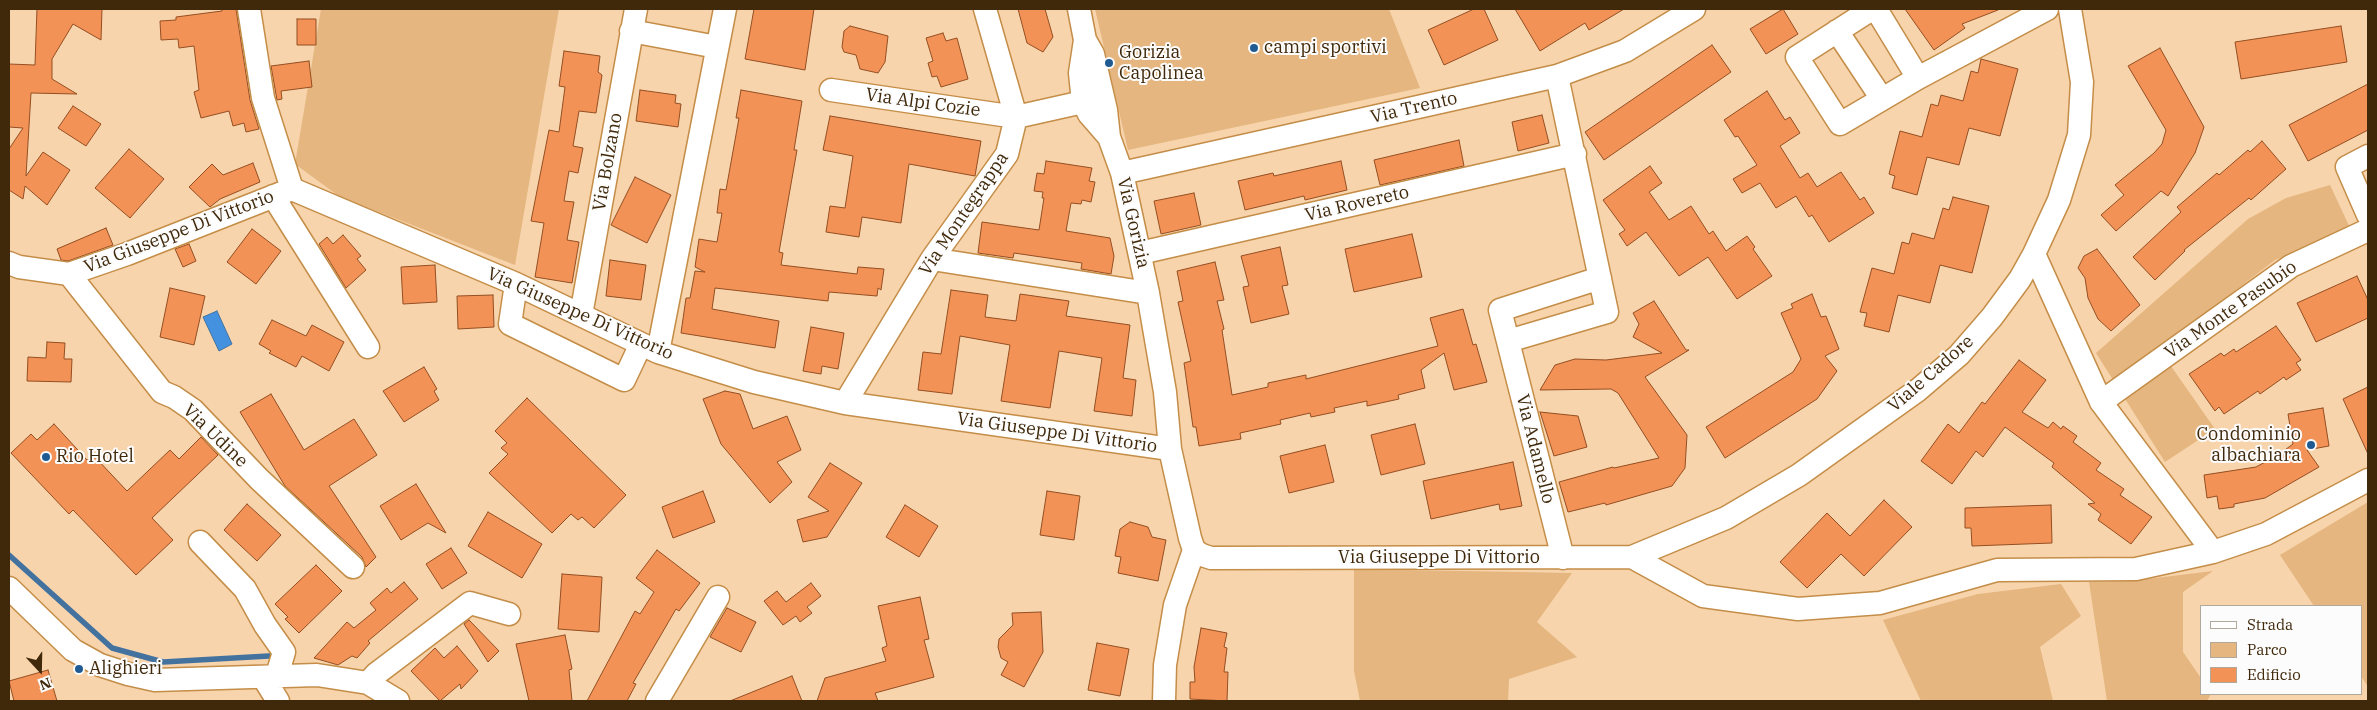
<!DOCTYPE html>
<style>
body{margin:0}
#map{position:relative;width:2377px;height:710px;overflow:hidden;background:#f7d4ac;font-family:"IBM Plex Serif",serif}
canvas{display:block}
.frame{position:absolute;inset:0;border:10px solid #40290b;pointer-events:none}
.legend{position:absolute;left:2200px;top:605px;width:162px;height:90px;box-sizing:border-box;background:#fcfcfc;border:1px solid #b1a89c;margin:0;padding:6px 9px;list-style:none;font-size:15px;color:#40290b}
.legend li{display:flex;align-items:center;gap:10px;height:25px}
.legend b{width:25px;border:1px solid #b1a89c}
.north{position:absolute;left:15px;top:645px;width:50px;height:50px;-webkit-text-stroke:4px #fcfcfc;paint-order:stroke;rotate:159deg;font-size:14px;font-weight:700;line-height:20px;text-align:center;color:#40290b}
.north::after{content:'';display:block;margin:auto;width:18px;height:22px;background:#40290b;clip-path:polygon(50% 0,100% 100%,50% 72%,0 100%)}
</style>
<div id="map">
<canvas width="2377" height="710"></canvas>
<div class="frame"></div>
<ul class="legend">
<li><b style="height:6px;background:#fff"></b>Strada</li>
<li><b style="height:14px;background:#e5b67f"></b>Parco</li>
<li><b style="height:14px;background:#f39257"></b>Edificio</li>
</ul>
<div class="north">N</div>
</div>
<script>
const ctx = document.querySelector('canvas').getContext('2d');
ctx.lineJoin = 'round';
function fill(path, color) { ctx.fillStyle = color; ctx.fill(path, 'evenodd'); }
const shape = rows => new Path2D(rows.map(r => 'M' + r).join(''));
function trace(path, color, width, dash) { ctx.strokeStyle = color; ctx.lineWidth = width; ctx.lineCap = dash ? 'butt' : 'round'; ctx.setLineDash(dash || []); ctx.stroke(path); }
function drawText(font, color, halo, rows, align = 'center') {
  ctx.font = font + ' "IBM Plex Serif",serif'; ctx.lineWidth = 4; ctx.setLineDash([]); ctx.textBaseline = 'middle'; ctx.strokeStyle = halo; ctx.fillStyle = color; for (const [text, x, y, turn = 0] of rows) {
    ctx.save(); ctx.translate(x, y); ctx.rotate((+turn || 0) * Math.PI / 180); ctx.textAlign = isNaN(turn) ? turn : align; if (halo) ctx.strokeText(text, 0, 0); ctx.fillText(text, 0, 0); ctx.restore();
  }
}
fill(shape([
 [321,9,559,9,515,265,340,197,295,164],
 [1095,9,1389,9,1420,88,1128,150],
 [2330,185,2351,230,2275,260,2159,349,2215,429,2165,462,2096,353,2248,219,2286,198],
 [2368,502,2368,687,2361,676,2361,606,2314,606,2280,555],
 [1354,569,1572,573,1537,622,1577,657,1509,679,1508,701,1360,701,1354,671],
 [2213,571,2183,592,2183,652,2201,678,2201,694,2211,694,2207,701,2107,701,2089,582,2131,581],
 [2061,584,2081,616,2040,647,2053,701,1921,701,1883,620,1978,594]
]), '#e5b67f');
const water = shape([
 [217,311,232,344,219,351,203,317,217,311]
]);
fill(water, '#4492df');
trace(water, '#43729f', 1);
trace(shape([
 [9,555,112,648,163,662,269,656]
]), '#43729f', 5.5);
const building = shape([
 [37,9,102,9,101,40,73,24,52,59,52,79,77,94,31,93,26,176,43,152,70,170,47,205,25,186,23,199,9,190,9,149,23,128,9,127,9,64,35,65,37,9],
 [222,9,236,9,250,100,259,129,246,132,244,123,233,126,229,111,201,118,194,92,199,90,194,46,179,48,178,39,161,40,160,21,176,20,176,17,222,11,222,9],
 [754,9,814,9,805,70,745,59,754,9],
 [1018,9,1045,9,1053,37,1043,52,1027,43,1018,9],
 [1474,9,1484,9,1498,40,1444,65,1428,30,1474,9],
 [1515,9,1624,9,1589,30,1585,23,1540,51,1515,9],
 [1783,9,1798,34,1766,54,1750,29,1783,9],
 [1905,9,1998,9,1998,10,1962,24,1965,28,1934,50,1905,9],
 [297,19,316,19,316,45,297,45,297,19],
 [850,26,888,36,885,62,878,73,860,69,856,55,844,52,842,47,844,31,850,26],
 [2341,26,2347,62,2241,79,2235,42,2341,26],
 [943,33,946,41,957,38,968,79,941,87,937,76,932,77,928,63,933,61,926,38,943,33],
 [1712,45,1731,72,1604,160,1585,132,1712,45],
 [2160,48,2204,127,2195,153,2168,196,2161,191,2116,231,2101,215,2124,195,2115,185,2154,153,2162,144,2166,130,2128,66,2160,48],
 [564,51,600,56,598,72,602,75,596,113,579,111,573,146,583,148,578,173,569,171,564,201,574,202,567,240,579,242,572,283,535,277,544,223,531,221,549,130,559,132,565,87,559,86,564,51],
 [1981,59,2018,69,2000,136,1969,128,1959,165,1927,157,1917,195,1892,188,1895,176,1889,174,1900,131,1922,137,1931,104,1938,106,1941,95,1963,101,1971,71,1978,73,1981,59],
 [309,61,312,87,281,91,282,99,277,100,271,66,309,61],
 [2368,84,2368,130,2308,161,2289,125,2368,84],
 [640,90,676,95,675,103,681,104,678,127,636,121,640,90],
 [741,90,802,101,794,150,797,150,779,252,783,253,781,265,857,274,858,267,884,269,881,290,878,288,877,296,829,292,828,301,715,288,712,309,779,321,775,348,681,333,686,298,690,298,695,271,705,272,695,267,699,239,717,242,722,213,717,213,720,189,726,190,739,118,736,118,741,90],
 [1767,91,1785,120,1790,117,1800,133,1780,146,1800,178,1808,173,1817,187,1841,172,1860,200,1864,197,1874,213,1829,242,1812,215,1809,217,1796,196,1776,208,1760,183,1742,193,1733,179,1757,165,1738,136,1735,137,1724,120,1767,91],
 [73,106,101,124,86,146,58,128,73,106],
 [1542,115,1549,143,1518,151,1512,122,1542,115],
 [830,116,981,141,975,176,909,164,901,223,862,217,859,237,826,232,830,206,845,208,853,156,823,150,830,116],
 [1459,140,1464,166,1380,185,1374,160,1459,140],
 [2262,141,2286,169,2251,200,2249,198,2184,250,2185,251,2155,280,2133,257,2181,212,2177,207,2217,173,2219,175,2248,150,2250,152,2262,141],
 [129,149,164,179,130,218,95,188,129,149],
 [1046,161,1092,168,1089,181,1095,182,1091,202,1082,200,1081,204,1071,203,1066,231,1110,238,1114,256,1111,274,1081,269,1082,263,1014,253,1013,258,978,253,982,222,1039,230,1044,198,1042,198,1043,192,1034,191,1037,173,1044,174,1046,161],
 [1341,161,1347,190,1305,200,1304,196,1245,210,1238,181,1273,173,1274,176,1341,161],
 [253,163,260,182,220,199,210,207,189,187,212,164,223,175,253,163],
 [1650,166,1662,183,1649,192,1669,220,1691,206,1709,234,1713,231,1726,251,1747,236,1755,247,1753,249,1772,276,1737,299,1708,257,1679,276,1646,232,1627,246,1619,234,1625,230,1603,200,1650,166],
 [635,177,671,195,647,243,611,225,635,177],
 [1194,193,1201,225,1161,234,1154,201,1194,193],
 [1953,197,1989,206,1972,273,1940,265,1930,303,1898,295,1889,332,1864,326,1867,313,1860,312,1872,268,1894,274,1902,242,1909,244,1912,233,1934,239,1943,208,1949,210,1953,197],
 [106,228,113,245,68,261,61,260,57,249,106,228],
 [252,229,281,251,256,284,227,262,252,229],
 [1412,234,1422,277,1354,292,1345,249,1412,234],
 [343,235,361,256,357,259,366,270,346,288,319,244,327,237,333,244,343,235],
 [189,244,196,261,183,267,175,249,189,244],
 [1280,247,1288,285,1282,286,1289,314,1251,323,1243,287,1249,286,1241,256,1280,247],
 [2097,249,2140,305,2111,331,2098,319,2088,298,2085,278,2078,268,2084,256,2097,249],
 [610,260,646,265,641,300,606,296,610,260],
 [1215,262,1224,300,1217,301,1224,329,1222,330,1232,395,1268,387,1268,383,1306,375,1306,379,1438,346,1430,318,1463,309,1473,345,1476,344,1487,382,1454,390,1444,353,1421,370,1425,388,1398,395,1399,399,1367,406,1367,401,1334,408,1335,412,1311,417,1310,413,1280,420,1281,424,1240,433,1241,439,1199,446,1196,427,1193,427,1184,363,1191,361,1178,302,1183,301,1177,271,1215,262],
 [435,265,437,302,403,304,401,267,435,265],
 [2357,276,2368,300,2368,318,2316,342,2297,303,2357,276],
 [170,288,205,296,194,345,160,337,170,288],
 [951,290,988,295,985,317,1016,321,1020,294,1069,301,1066,316,1130,325,1123,378,1136,380,1132,416,1094,411,1102,358,1059,351,1050,408,1001,401,1010,345,960,336,952,394,918,390,923,352,941,354,951,290],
 [1812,294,1821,317,1826,316,1839,349,1825,356,1837,371,1817,399,1725,458,1706,427,1793,372,1801,359,1781,313,1793,308,1791,304,1812,294],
 [493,295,494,327,458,329,457,296,493,295],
 [1654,301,1686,350,1689,350,1645,377,1687,435,1685,468,1672,486,1606,505,1605,503,1568,512,1559,482,1613,467,1614,468,1659,458,1618,393,1611,389,1540,390,1555,365,1575,359,1606,360,1662,353,1633,337,1639,324,1633,313,1654,301],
 [272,320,306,336,312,325,344,342,329,371,302,356,296,367,269,353,271,351,259,344,272,320],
 [2276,326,2301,360,2296,363,2301,370,2286,380,2284,377,2260,394,2258,391,2224,414,2219,407,2215,411,2189,374,2221,353,2224,356,2234,349,2236,352,2276,326],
 [811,327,844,333,838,369,822,366,821,374,803,371,811,327],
 [47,342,65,343,64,359,72,359,71,382,27,381,28,357,46,358,47,342],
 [2019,360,2046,380,2022,412,2048,428,2053,422,2061,429,2063,426,2077,436,2073,442,2101,463,2096,470,2124,489,2120,495,2152,517,2131,544,2098,520,2101,514,2088,504,2095,503,2052,467,2054,463,2005,427,1983,457,1976,451,1952,484,1921,461,1948,424,1959,433,1982,402,1985,404,2019,360],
 [424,367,437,389,434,391,439,400,404,422,383,391,424,367],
 [2368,387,2368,454,2343,399,2368,387],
 [725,391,740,394,753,429,787,416,801,450,777,462,792,482,770,503,721,444,703,399,725,391],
 [271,394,304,450,354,419,377,455,329,486,376,557,366,567,362,557,285,486,240,412,271,394],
 [527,398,626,495,594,528,582,517,578,520,571,514,552,533,489,473,508,454,501,448,507,443,495,431,527,398],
 [2323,408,2329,446,2307,450,2319,467,2265,498,2234,504,2234,507,2219,509,2217,496,2207,498,2204,475,2256,467,2278,455,2293,444,2288,414,2323,408],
 [1540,412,1578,416,1587,447,1554,456,1540,412],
 [54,424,87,460,95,457,127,491,170,450,179,459,201,437,218,455,152,518,173,540,136,575,73,510,69,514,11,453,31,434,37,440,54,424],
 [1415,424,1425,464,1381,475,1371,435,1415,424],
 [1325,445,1334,482,1289,493,1280,456,1325,445],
 [1513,462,1522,506,1500,510,1499,504,1431,519,1423,481,1513,462],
 [830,463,862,483,827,537,803,542,797,520,829,511,808,497,830,463],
 [416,484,446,533,428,523,401,540,380,506,416,484],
 [703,491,715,522,673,538,662,507,703,491],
 [1047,491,1080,496,1074,540,1040,535,1047,491],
 [1884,500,1912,527,1864,576,1841,554,1807,588,1780,562,1827,513,1850,536,1884,500],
 [247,504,281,535,257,561,224,530,247,504],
 [905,505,938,526,919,557,886,537,905,505],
 [2051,505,2052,543,1972,546,1971,528,1965,528,1965,508,2051,505],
 [488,512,542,544,522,578,468,546,488,512],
 [1130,522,1148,527,1152,537,1166,540,1158,581,1118,573,1121,557,1115,556,1120,529,1130,522],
 [451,548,467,573,442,589,426,564,451,548],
 [657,550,700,583,679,611,676,609,633,683,636,684,627,701,587,701,635,611,640,614,654,592,636,578,657,550],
 [316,565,342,591,299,633,285,619,288,617,275,604,316,565],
 [562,574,602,577,599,632,558,629,562,574],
 [404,582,418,599,368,641,370,643,357,658,352,656,338,665,314,658,347,622,354,628,376,610,370,603,387,588,391,593,404,582],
 [811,583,821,596,807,607,812,613,800,622,796,616,783,625,764,601,777,591,786,602,811,583],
 [920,597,929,639,924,640,934,677,875,693,878,701,817,701,825,678,886,661,882,648,887,646,878,606,920,597],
 [727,608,756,622,741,652,710,637,727,608],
 [1041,612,1043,652,1024,687,1001,675,1008,662,1001,658,998,647,999,639,1013,625,1012,613,1041,612],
 [469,620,499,651,488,662,464,624,469,620],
 [1201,628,1227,633,1224,647,1227,648,1224,672,1228,672,1227,701,1190,699,1190,682,1195,682,1194,667,1201,628],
 [565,635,572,669,569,670,572,701,529,701,516,644,565,635],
 [1097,643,1129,649,1120,696,1088,690,1097,643],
 [457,646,478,671,461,689,460,684,440,701,411,671,435,648,444,658,457,646],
 [48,670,57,701,14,701,9,681,48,670],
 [792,676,802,701,730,701,792,676]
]);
fill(building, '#f39257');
trace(building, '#944e21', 1);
const minor = shape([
 [249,9,263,98,292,189],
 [1079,9,1085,40,1080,73,1083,102,1089,114,1109,137,1122,173,1148,293,1165,392,1170,449,1190,538,1194,550,1202,555,1211,558,1632,557,1703,596,1798,609,1880,603,1997,570,2136,569,2213,552,2266,534,2368,480],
 [1872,9,1797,57,1840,124,1918,78],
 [1876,9,1918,78,2047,9],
 [631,31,717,47],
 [1837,31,1882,99],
 [1085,40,1093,54,1106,110,1109,137],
 [831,90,1016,117,1083,102],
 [2368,156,2347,167,2368,215],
 [1122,173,1557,76,1625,51,1694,9],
 [273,196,368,347],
 [1140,253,1575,154],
 [2034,254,2101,402,2213,552],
 [932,259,1148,293],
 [9,263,19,267,69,274,127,254,292,189,516,284,658,352,754,382,845,403,1170,449],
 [69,274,162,392,174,397,193,410,259,479,353,567],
 [516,284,510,324,624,380,641,344],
 [581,315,636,9],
 [1508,341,1607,312,1557,76],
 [658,352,725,9],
 [2101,402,2291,266,2368,230],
 [845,403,932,259,1007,154,1016,117,985,9],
 [200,542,245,589,265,625,284,652,277,675],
 [1632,557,1726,518,1799,475,1918,390,1959,355,1992,317,2020,279,2034,254,2059,200,2079,135,2082,82,2070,9],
 [1563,558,1500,310,1600,278],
 [9,588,73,650,100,665,128,674,155,680,317,675,368,683,398,701],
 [263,677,278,701],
 [368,683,376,674,470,603,509,614],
 [657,701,718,597],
 [1164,701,1165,665,1175,605,1194,550]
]);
trace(minor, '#c48d48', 25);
trace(minor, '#fff', 22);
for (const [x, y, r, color] of [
 [1254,48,5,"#205a92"],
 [1109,63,5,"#205a92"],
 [2311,445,5,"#205a92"],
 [46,457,5,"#205a92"],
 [79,669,5,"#205a92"]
]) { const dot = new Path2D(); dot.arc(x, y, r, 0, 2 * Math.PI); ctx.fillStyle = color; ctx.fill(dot); trace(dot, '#fcfcfc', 2); }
drawText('18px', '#40290b', '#fcfcfc', [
 ["campi sportivi",1264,48],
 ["Gorizia",1119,53],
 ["Capolinea",1119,74],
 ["Condominio",2301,435,"right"],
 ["albachiara",2301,456,"right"],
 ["Rio Hotel",56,457],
 ["Alighieri",89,669]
], 'left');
drawText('18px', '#40290b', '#fcfcfc', [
 ["Via Alpi Cozie",923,103,8],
 ["Via Trento",1414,108,-13],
 ["Via Bolzano",608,162,-80],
 ["Via Rovereto",1357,204,-13],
 ["Via Montegrappa",964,214,-56],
 ["Via Gorizia",1133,223,77],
 ["Via Giuseppe Di Vittorio",179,232,-21],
 ["Via Monte Pasubio",2231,310,-35],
 ["Via Giuseppe Di Vittorio",580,314,24],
 ["Viale Cadore",1931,374,-41],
 ["Via Giuseppe Di Vittorio",1057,433,8],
 ["Via Udine",215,436,44],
 ["Via Adamello",1535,449,76],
 ["Via Giuseppe Di Vittorio",1439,558]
]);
</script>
